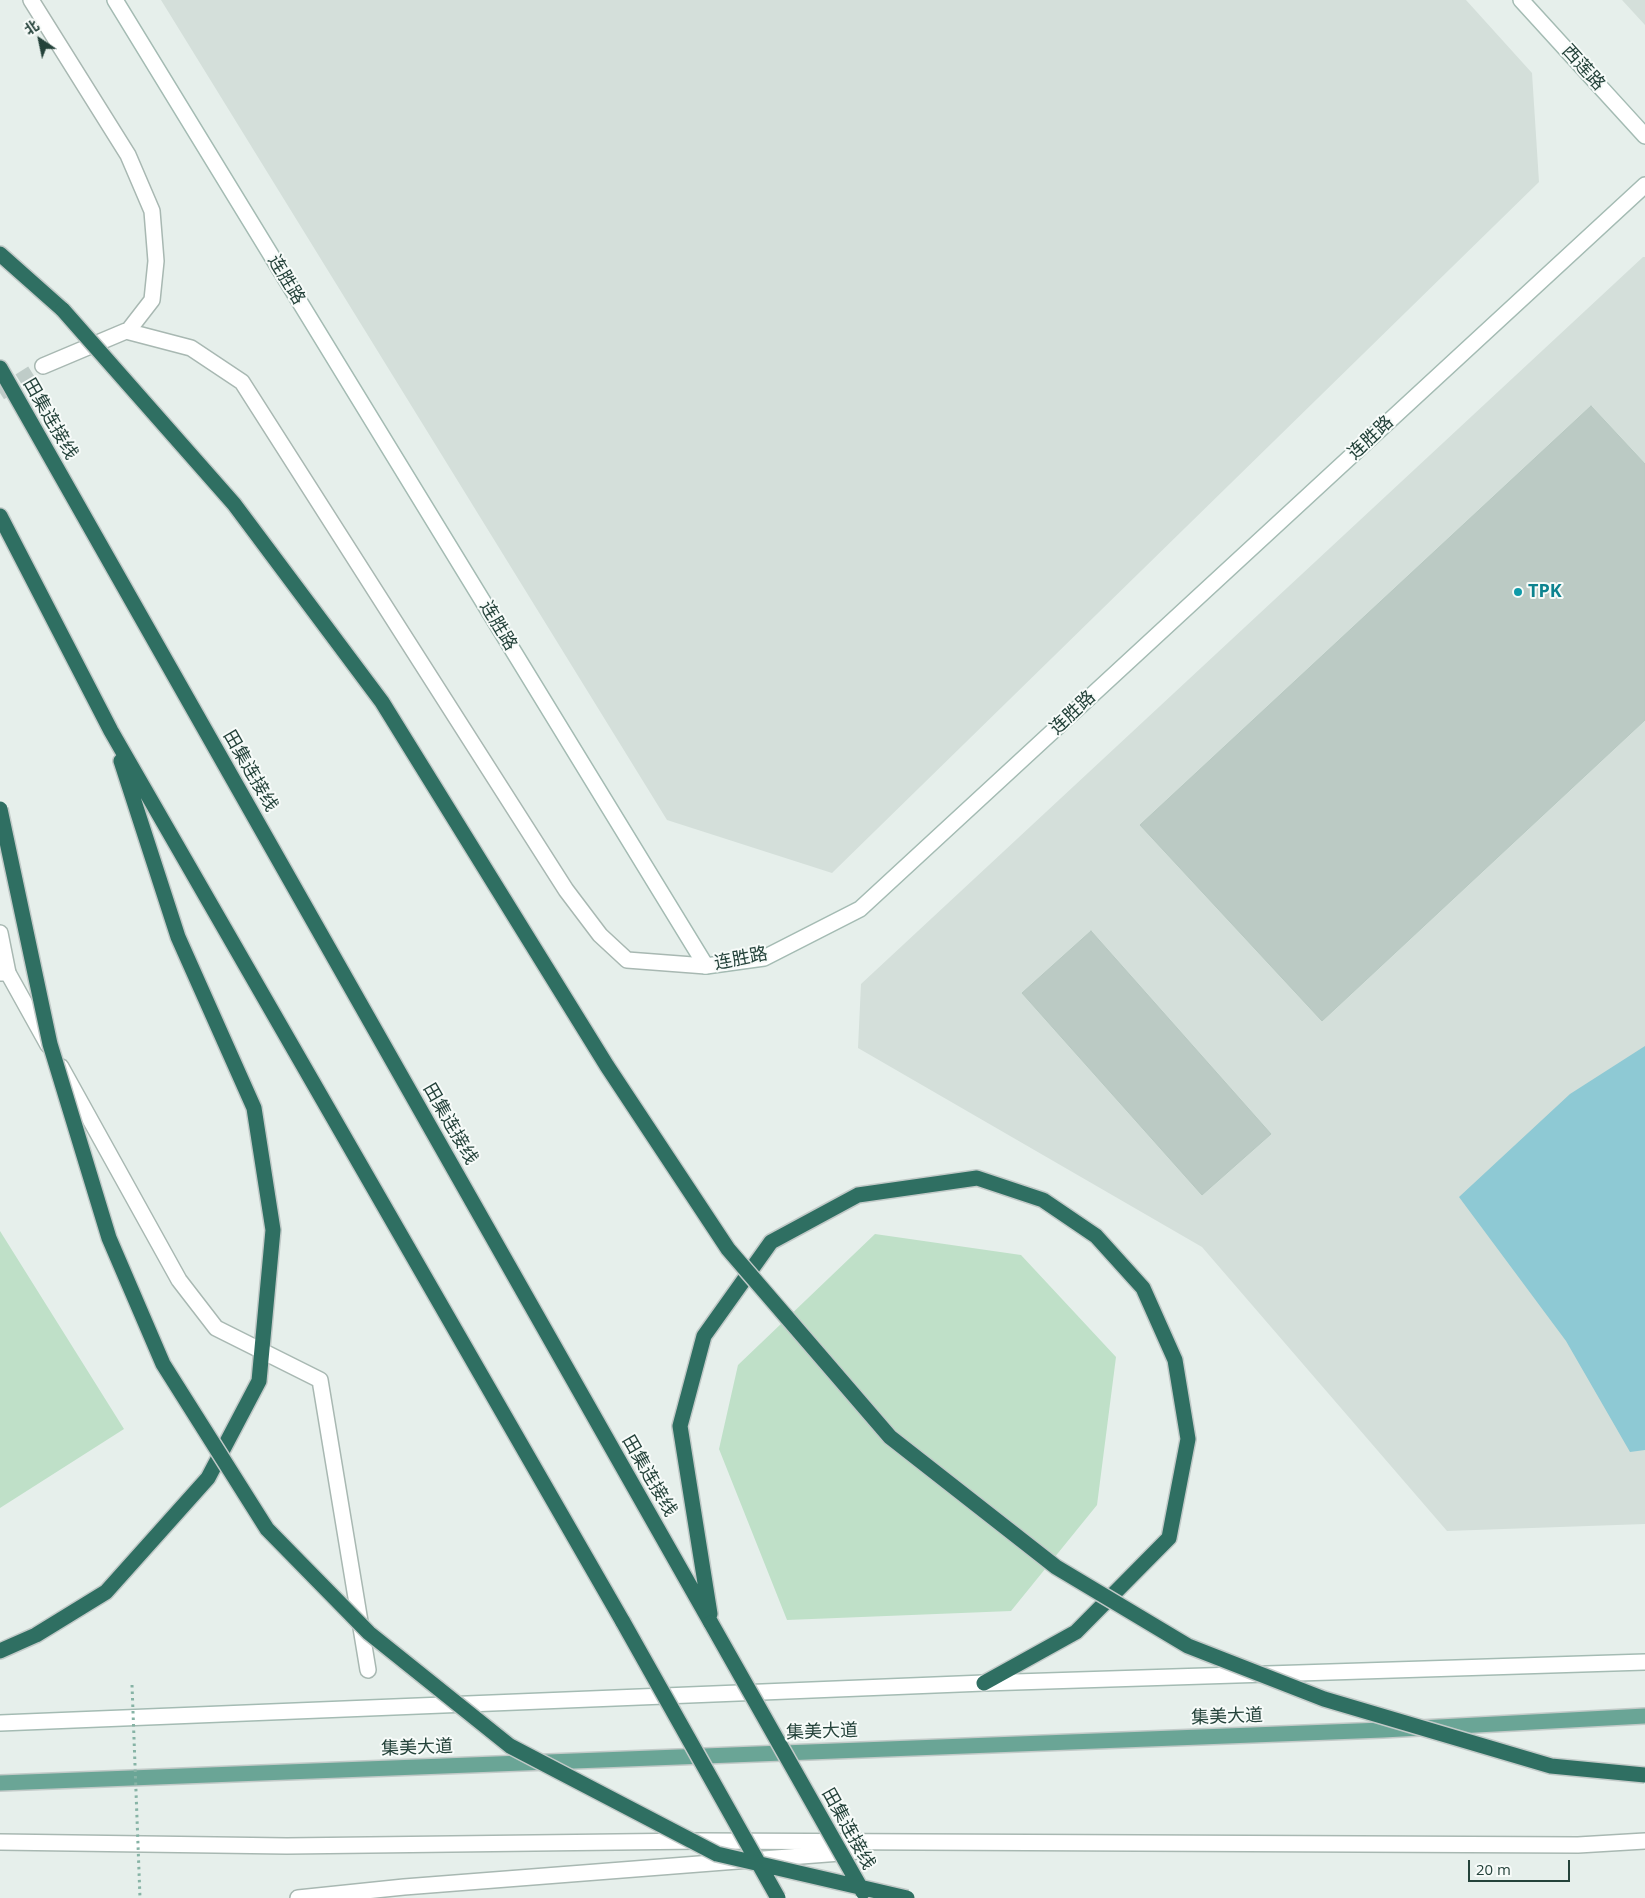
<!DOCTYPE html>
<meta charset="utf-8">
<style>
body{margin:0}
#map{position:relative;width:1645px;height:1898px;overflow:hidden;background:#e6efeb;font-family:"Open Sans","Noto Sans SC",sans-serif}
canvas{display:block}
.north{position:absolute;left:15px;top:15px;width:50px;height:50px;-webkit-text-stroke:4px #f7fbf9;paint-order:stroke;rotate:326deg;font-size:14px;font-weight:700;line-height:20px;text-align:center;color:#24423a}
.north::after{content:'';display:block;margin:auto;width:18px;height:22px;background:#24423a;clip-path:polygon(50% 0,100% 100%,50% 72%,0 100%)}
.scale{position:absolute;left:1468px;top:1860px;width:102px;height:22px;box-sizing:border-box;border:2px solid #24423a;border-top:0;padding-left:6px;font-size:15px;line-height:18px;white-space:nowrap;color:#24423a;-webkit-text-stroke:4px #f7fbf9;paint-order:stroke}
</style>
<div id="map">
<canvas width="1645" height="1898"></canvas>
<div class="north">北</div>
<div class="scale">20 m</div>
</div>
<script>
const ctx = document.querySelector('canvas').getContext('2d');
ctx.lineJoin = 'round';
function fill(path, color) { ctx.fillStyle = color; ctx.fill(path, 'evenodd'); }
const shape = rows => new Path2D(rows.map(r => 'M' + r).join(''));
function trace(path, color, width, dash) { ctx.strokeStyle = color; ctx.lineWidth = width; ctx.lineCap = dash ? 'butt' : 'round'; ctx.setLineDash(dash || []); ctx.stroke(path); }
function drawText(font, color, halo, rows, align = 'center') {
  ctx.font = font + ' "Open Sans","Noto Sans SC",sans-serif'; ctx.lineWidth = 4; ctx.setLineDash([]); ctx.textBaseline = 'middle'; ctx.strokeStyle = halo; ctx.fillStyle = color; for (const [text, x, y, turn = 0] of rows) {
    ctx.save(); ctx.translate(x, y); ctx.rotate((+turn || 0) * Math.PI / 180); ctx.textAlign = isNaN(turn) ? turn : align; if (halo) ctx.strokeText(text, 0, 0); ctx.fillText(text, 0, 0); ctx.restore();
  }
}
fill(shape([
 [161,0,1466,0,1532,73,1539,182,832,873,667,820],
 [1622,0,1645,0,1645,25],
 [1643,257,1645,257,1645,1524,1447,1531,1202,1247,858,1048,861,984]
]), '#d4dfda');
fill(shape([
 [0,1231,124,1429,0,1508],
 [875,1234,1021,1255,1116,1357,1097,1505,1011,1611,787,1620,719,1449,738,1365]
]), '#bfe0c8');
fill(shape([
 [1645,1046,1645,1450,1630,1452,1566,1341,1459,1197,1570,1094]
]), '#8ec9d4');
const building = shape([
 [1591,406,1645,464,1645,720,1322,1021,1140,825,1591,406],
 [1091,931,1271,1134,1202,1195,1022,993,1091,931]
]);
fill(building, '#bbcac4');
trace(building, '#b8c9c2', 1);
trace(shape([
 [0,393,43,366]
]), '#bfccc8', 15, [15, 8]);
const lane = shape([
 [0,933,8,973,48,1045],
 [61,1067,179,1280,216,1328,320,1380,368,1670],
 [0,1842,287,1846,699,1841,1578,1845,1645,1841],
 [298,1898,404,1887,853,1852]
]);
const street = shape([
 [31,0,128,155,152,211,156,261,152,300,128,331],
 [43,366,126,331,191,348,242,382,566,890,600,935,627,960,706,966],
 [0,973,8,973]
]);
const secondary = shape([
 [115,0,706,966,764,958,860,909,1645,185],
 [1521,0,1645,136],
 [0,1723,984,1683,1645,1662]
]);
const primary = shape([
 [0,1783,1383,1730,1645,1716]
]);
const highway = shape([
 [0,254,63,310],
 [0,368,711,1623],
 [0,516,111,731,623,1622],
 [710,1614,680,1426,704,1336,771,1242,858,1195,977,1178,1043,1200,1096,1236,1143,1288,1175,1360,1188,1439,1169,1538,1076,1632,984,1683],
 [0,1651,36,1635,106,1592,208,1478,259,1381,273,1230,254,1108,178,937,121,761]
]);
trace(lane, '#a8b8b2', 18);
trace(street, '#a8b8b2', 18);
trace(secondary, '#a4bbb3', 18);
trace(primary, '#c2cac8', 18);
trace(highway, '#c2cac8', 18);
trace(lane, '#fff', 15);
trace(street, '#fff', 15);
trace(secondary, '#fff', 15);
trace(primary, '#6aa596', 15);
trace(highway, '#2f6f62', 15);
const highwayBridge = shape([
 [63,310,234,504,382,702,607,1066,728,1249,890,1437,1056,1567,1188,1646,1324,1699,1551,1766,1645,1775],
 [0,809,50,1044,109,1238,163,1364,267,1529,369,1633,510,1746,717,1854,907,1898],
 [623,1622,778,1898],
 [711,1623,863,1892]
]);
trace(highwayBridge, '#c2cac8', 18, []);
trace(shape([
 [132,1685,140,1898]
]), '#86b3a5', 3, [2.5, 4]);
trace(highwayBridge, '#2f6f62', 15);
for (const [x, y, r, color] of [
 [1518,592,5,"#0f9aa8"]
]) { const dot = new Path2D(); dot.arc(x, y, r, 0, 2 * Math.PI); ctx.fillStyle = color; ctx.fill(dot); trace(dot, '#f7fbf9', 2); }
drawText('18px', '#24423a', '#f7fbf9', [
 ["西莲路",1583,68,48],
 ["连胜路",286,280,59],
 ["田集连接线",50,419,60],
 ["连胜路",1371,438,-43],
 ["连胜路",498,626,59],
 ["连胜路",1073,713,-43],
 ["田集连接线",250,771,60],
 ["连胜路",741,959,-11],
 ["田集连接线",450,1124,60],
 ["田集连接线",649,1476,60],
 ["集美大道",1227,1717,-2],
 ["集美大道",822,1732,-2],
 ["集美大道",417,1748,-2],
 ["田集连接线",848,1829,61]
]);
drawText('bold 18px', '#0d838f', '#f7fbf9', [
 ["TPK",1528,592]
], 'left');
</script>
